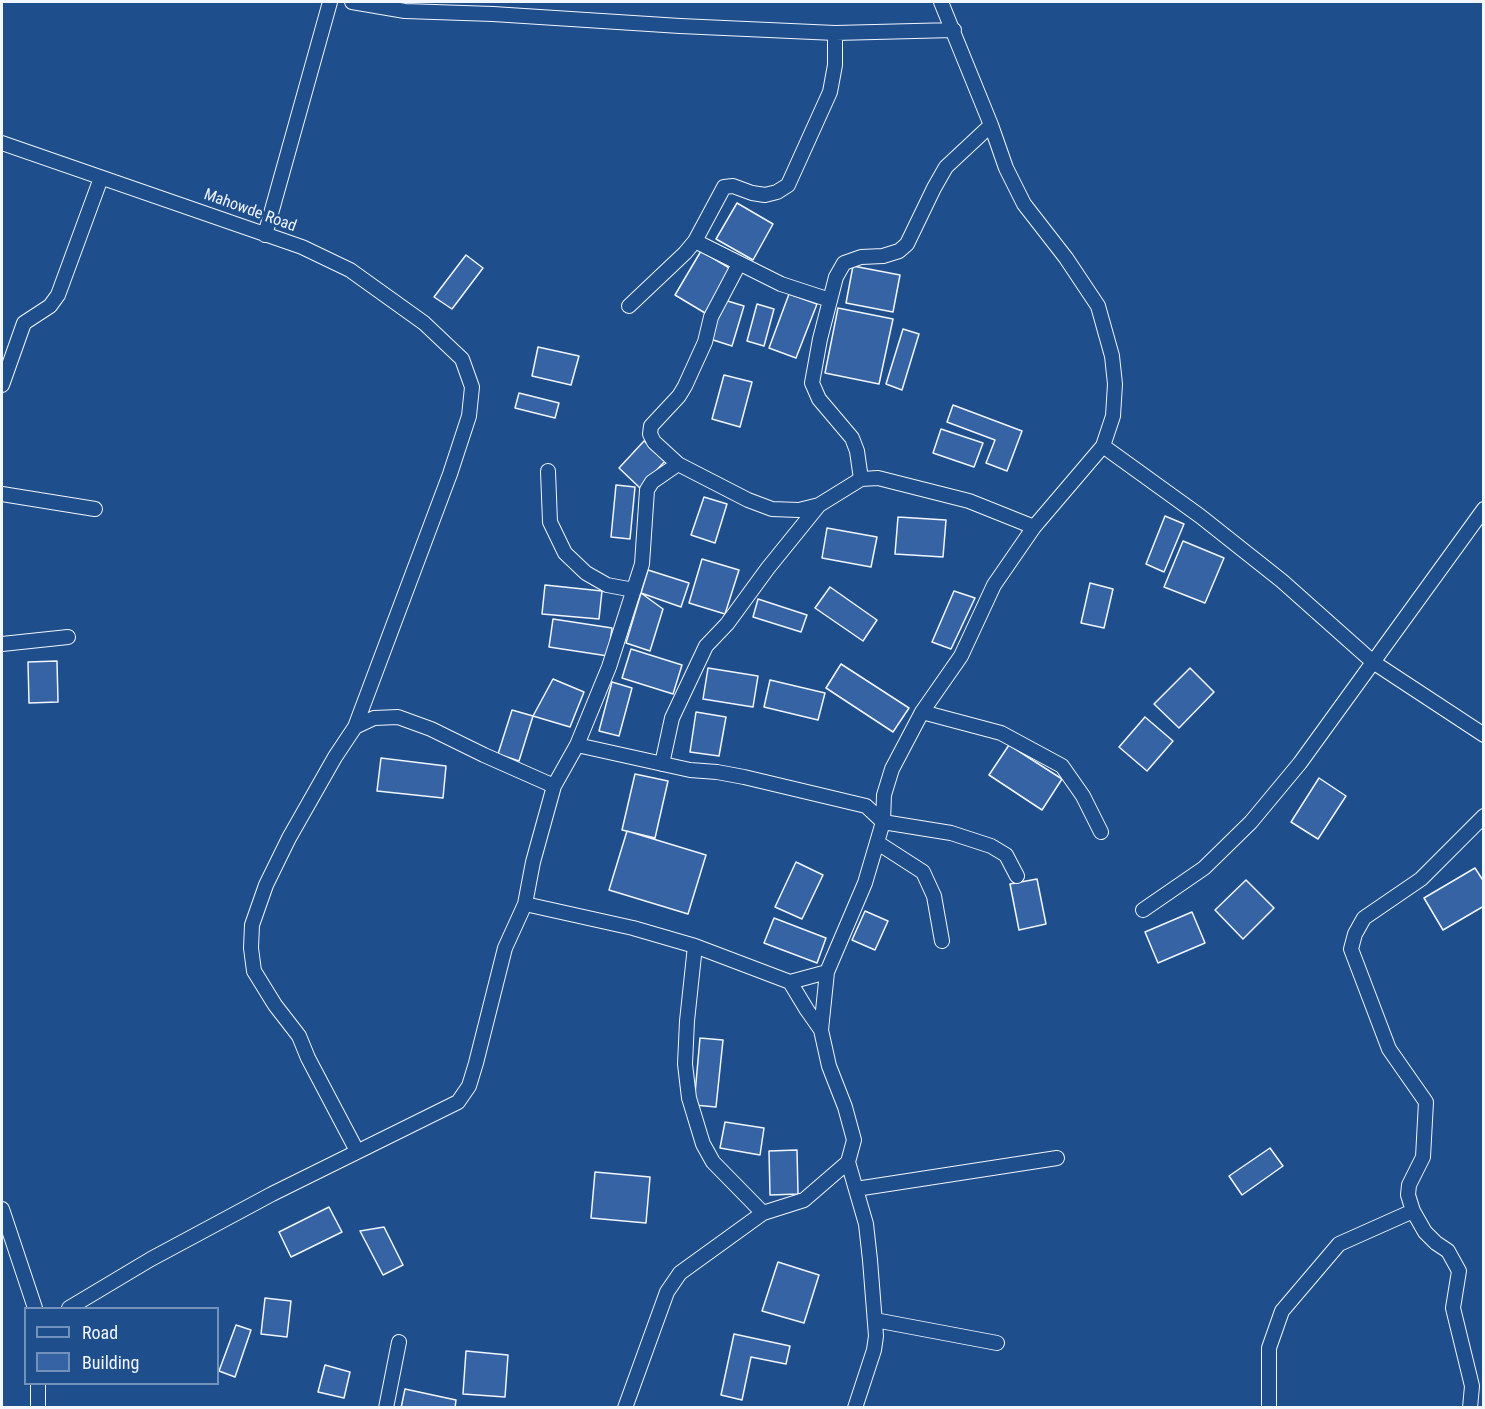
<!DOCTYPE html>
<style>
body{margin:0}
#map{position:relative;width:1485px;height:1409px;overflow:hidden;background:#1f4e8c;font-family:"Roboto Condensed",sans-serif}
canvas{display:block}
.frame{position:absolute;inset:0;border:3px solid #f2f6ff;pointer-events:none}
.legend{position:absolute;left:24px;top:1307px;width:195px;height:78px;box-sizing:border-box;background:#1f4e8c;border:2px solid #7391ba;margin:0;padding:8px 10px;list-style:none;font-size:18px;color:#f2f6ff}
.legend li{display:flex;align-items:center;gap:12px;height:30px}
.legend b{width:30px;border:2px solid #7391ba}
</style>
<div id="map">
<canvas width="1485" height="1409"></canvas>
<div class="frame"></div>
<ul class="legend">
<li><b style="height:8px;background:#1f4e8c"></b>Road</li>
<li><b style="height:16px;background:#3563a3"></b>Building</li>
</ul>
</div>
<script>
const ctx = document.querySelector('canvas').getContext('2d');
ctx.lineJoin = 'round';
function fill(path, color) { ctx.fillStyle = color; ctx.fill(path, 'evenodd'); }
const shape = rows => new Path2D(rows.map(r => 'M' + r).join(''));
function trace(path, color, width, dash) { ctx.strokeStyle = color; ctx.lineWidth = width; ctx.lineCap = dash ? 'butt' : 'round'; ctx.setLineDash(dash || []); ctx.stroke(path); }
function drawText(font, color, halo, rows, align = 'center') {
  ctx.font = font + ' "Roboto Condensed",sans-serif'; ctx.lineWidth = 4.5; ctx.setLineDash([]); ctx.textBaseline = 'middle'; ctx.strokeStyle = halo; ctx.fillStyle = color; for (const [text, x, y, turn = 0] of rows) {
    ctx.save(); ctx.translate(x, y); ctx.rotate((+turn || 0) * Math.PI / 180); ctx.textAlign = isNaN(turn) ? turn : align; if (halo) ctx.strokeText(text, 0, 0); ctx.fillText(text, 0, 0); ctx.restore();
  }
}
const building = shape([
 [737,203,773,224,753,260,716,239,737,203],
 [701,251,731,269,705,313,675,295,701,251],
 [466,255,483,268,452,309,434,297,466,255],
 [853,266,900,275,893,312,846,303,853,266],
 [789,294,817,304,796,358,769,348,789,294],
 [721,299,744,306,732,346,710,339,721,299],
 [757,304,774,309,764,346,747,341,757,304],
 [838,308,893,319,879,384,825,373,838,308],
 [903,329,919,334,902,390,886,384,903,329],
 [538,347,579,356,571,385,532,376,538,347],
 [724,375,752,382,740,427,712,419,724,375],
 [519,393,559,403,555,418,515,408,519,393],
 [953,405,1022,431,1007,471,986,463,995,440,947,422,953,405],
 [941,429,983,443,974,467,933,453,941,429],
 [644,441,666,460,640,488,619,468,644,441],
 [616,485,635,487,630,539,611,537,616,485],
 [704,497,727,504,715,543,691,535,704,497],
 [1165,516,1184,524,1164,572,1146,564,1165,516],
 [898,517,946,520,943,557,895,554,898,517],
 [827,528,877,537,871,567,822,558,827,528],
 [1183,541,1224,558,1205,603,1164,587,1183,541],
 [702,559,739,570,725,614,689,603,702,559],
 [648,570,689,583,681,607,641,593,648,570],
 [1090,583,1113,589,1104,628,1081,623,1090,583],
 [545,585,602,591,599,619,542,614,545,585],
 [830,587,877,620,863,641,815,608,830,587],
 [954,591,975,598,951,649,932,642,954,591],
 [641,593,663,609,650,651,626,643,641,593],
 [758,599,807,615,801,632,753,617,758,599],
 [553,619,612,628,608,656,549,647,553,619],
 [631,649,682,665,673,694,622,678,631,649],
 [57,661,58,702,29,703,28,662,57,661],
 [841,664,909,708,893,732,826,688,841,664],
 [708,668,758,676,753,707,703,699,708,668],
 [1190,668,1214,692,1179,728,1154,704,1190,668],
 [553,679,584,692,570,727,533,716,553,679],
 [770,680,825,693,818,720,764,707,770,680],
 [612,682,632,688,619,736,599,731,612,682],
 [512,710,533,716,519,761,498,754,512,710],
 [696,712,726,717,719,756,690,752,696,712],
 [1145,717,1173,741,1147,771,1119,747,1145,717],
 [1009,745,1062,779,1042,810,989,775,1009,745],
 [381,758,446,766,443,798,377,791,381,758],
 [635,774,668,781,655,838,622,830,635,774],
 [1319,778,1346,796,1318,839,1291,822,1319,778],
 [627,831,706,855,688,914,609,890,627,831],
 [796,862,823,875,802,919,775,907,796,862],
 [1475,868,1484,882,1484,906,1443,930,1424,898,1475,868],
 [1037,879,1046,924,1019,930,1010,884,1037,879],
 [1246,880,1274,908,1243,939,1215,910,1246,880],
 [865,911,888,921,875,950,852,940,865,911],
 [1192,912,1205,943,1158,963,1145,932,1192,912],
 [774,918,826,938,817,963,764,943,774,918],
 [700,1038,723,1040,716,1107,694,1105,700,1038],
 [725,1122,764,1128,760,1155,720,1148,725,1122],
 [1270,1148,1283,1166,1242,1195,1229,1176,1270,1148],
 [797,1150,798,1194,770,1195,769,1151,797,1150],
 [595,1172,650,1177,646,1223,591,1218,595,1172],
 [329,1207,342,1232,291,1257,279,1232,329,1207],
 [384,1227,403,1265,383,1275,360,1231,384,1227],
 [778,1262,819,1275,804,1323,762,1311,778,1262],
 [265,1298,291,1301,287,1337,261,1334,265,1298],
 [236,1325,251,1330,235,1377,219,1371,236,1325],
 [734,1334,790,1346,786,1364,751,1357,742,1400,721,1395,734,1334],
 [466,1351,508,1355,505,1397,463,1394,466,1351],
 [325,1365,350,1372,344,1398,318,1392,325,1365],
 [405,1389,456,1400,455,1408,401,1408,405,1389]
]);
fill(building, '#3563a3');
trace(building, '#f2f6ff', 1.5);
const street = shape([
 [352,2,405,11,493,14,680,26,835,33,954,30],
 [2,143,302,247,350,270,424,323,462,359,472,387,469,416,450,474,355,727],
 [265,235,330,2],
 [695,241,781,284,830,300],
 [629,306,685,253,695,241,724,187,733,186,752,193,765,195,777,192,788,185,830,92,835,65,835,33],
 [2,385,24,323,50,306,58,295,101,178],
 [1103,446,1200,516,1282,581,1373,662,1484,735],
 [678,464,654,442,650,434,651,426,679,396,685,386,705,342,711,317,739,264],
 [548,471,550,522,565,553,586,573,607,585,634,590],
 [861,479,857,451,852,438,819,399,812,383,820,339,836,277,844,263,861,257,883,256,899,251,907,244,934,188,946,167,991,125],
 [2,494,95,509],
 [2,644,68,637],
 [922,712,1001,733,1062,766,1083,796,1101,832],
 [577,745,609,667,642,564,647,490,652,482,678,464,748,500,772,509,799,510,819,505,861,479,878,478,969,501,1034,527,1103,446,1113,416,1115,384,1112,356,1098,306,1066,258,1024,204,1006,168,991,125,941,2],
 [662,764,672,718,706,646,727,624,768,568,819,505],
 [878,843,923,872,934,896,942,941],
 [525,904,533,862,554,786,577,745,690,770,717,772,744,777,866,806,883,822,951,833,991,846,1006,855,1017,876],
 [1143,910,1204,868,1251,822,1300,763,1484,509],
 [695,946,687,1021,685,1064,689,1098,703,1144,713,1162,763,1213],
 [790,982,807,1010,821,1030],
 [357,1151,308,1058,299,1036,275,1005,254,971,251,948,252,925,266,885,289,838,335,757,355,727,374,718,398,717,431,729,484,755,554,786],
 [848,1162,866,1224,870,1260,876,1336,874,1350,855,1408],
 [856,1189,1057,1158],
 [2,1209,35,1308],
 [69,1308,151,1259,272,1194,458,1102,469,1086,476,1063,505,948,525,904,633,928,695,946,790,982,827,972],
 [875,1320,997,1343],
 [38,1384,38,1408],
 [386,1408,399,1342],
 [625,1408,667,1292,680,1273,763,1213,804,1200,848,1162,854,1140,845,1107,829,1066,821,1030,827,972,865,883,883,822,884,795,892,769,922,712,961,656,994,585,1034,527],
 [1269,1408,1269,1348,1282,1311,1339,1244,1413,1211],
 [1470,1408,1472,1386,1453,1308,1459,1271,1448,1251,1436,1243,1425,1232,1413,1211,1408,1195,1409,1185,1423,1157,1426,1102,1389,1049,1351,949,1355,934,1364,918,1421,879,1484,816]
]);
trace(street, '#f2f6ff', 16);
trace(street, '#1f4e8c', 14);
drawText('16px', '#f2f6ff', '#1f4e8c', [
 ["Mahowde Road",250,211,20]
]);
</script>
